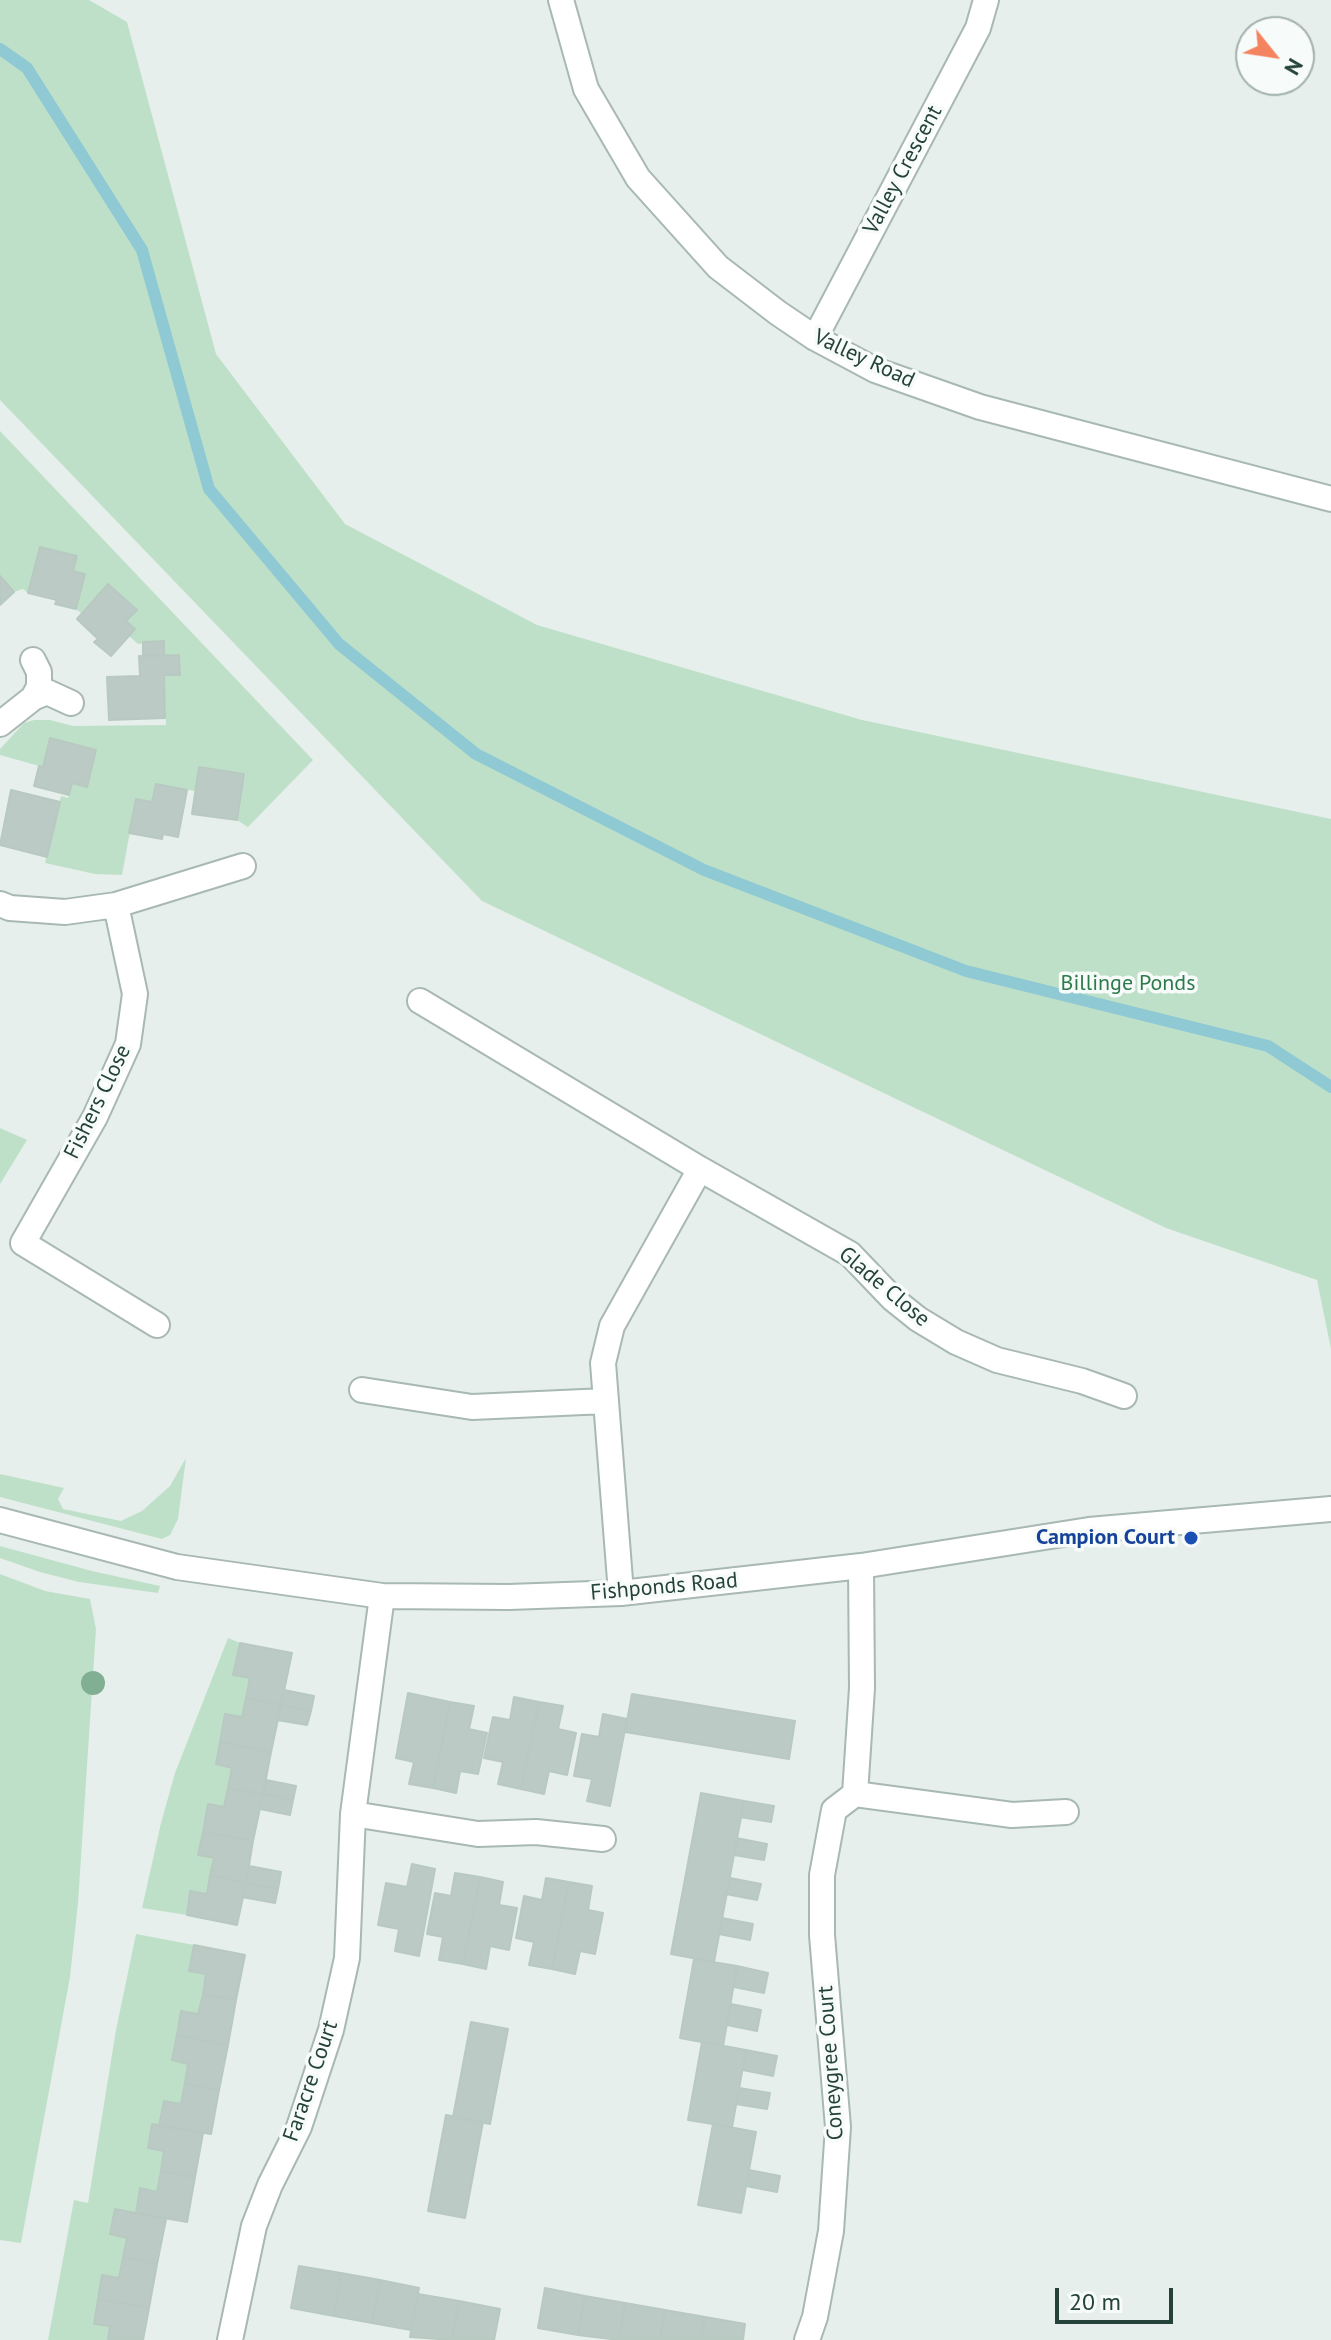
<!DOCTYPE html>
<style>
body{margin:0}
#map{position:relative;width:1331px;height:2340px;overflow:hidden;background:#e6efeb;font-family:"PT Sans",sans-serif}
canvas{display:block}
.north{position:absolute;left:1235px;top:16px;width:80px;height:80px;box-sizing:border-box;background:#f7fbf9;border:2px solid #a3b1ad;border-radius:50%;rotate:120deg;font-size:22px;font-weight:700;line-height:32px;text-align:center;color:#24423a}
.north::after{content:'';display:block;margin:auto;width:28px;height:36px;background:#f4845f;clip-path:polygon(50% 0,100% 100%,50% 72%,0 100%)}
.scale{position:absolute;left:1055px;top:2288px;width:118px;height:36px;box-sizing:border-box;border:4px solid #24423a;border-top:0;padding-left:10px;font-size:24px;line-height:28px;white-space:nowrap;color:#24423a;-webkit-text-stroke:6px #f7fbf9;paint-order:stroke}
</style>
<div id="map">
<canvas width="1331" height="2340"></canvas>
<div class="north">N</div>
<div class="scale">20 m</div>
</div>
<script>
const ctx = document.querySelector('canvas').getContext('2d');
ctx.lineJoin = 'round';
function fill(path, color) { ctx.fillStyle = color; ctx.fill(path, 'evenodd'); }
const shape = rows => new Path2D(rows.map(r => 'M' + r).join(''));
function trace(path, color, width, dash) { ctx.strokeStyle = color; ctx.lineWidth = width; ctx.lineCap = dash ? 'butt' : 'round'; ctx.setLineDash(dash || []); ctx.stroke(path); }
function drawText(font, color, halo, rows, align = 'center') {
  ctx.font = font + ' "PT Sans",sans-serif'; ctx.lineWidth = 7; ctx.setLineDash([]); ctx.textBaseline = 'middle'; ctx.strokeStyle = halo; ctx.fillStyle = color; for (const [text, x, y, turn = 0] of rows) {
    ctx.save(); ctx.translate(x, y); ctx.rotate((+turn || 0) * Math.PI / 180); ctx.textAlign = isNaN(turn) ? turn : align; if (halo) ctx.strokeText(text, 0, 0); ctx.fillText(text, 0, 0); ctx.restore();
  }
}
fill(shape([
 [0,0,89,0,127,22,216,354,345,524,537,625,862,720,1331,819,1331,1349,1317,1280,1166,1228,482,901,0,400],
 [0,431,313,760,248,827,237,820,244,774,199,767,195,791,156,784,152,802,136,799,122,875,95,874,45,863,61,796,68,798,72,783,87,787,96,750,51,738,43,767,0,755,0,749,24,723,34,720,50,720,73,726,166,725,164,675,180,674,179,655,164,656,163,641,138,644,129,636,135,629,126,621,136,610,108,584,81,613,76,609,85,575,73,571,77,556,40,547,28,593,23,589,14,592,0,576],
 [0,1128,27,1140,0,1184],
 [186,1458,178,1519,170,1535,162,1539,0,1497,0,1474,64,1488,58,1499,63,1509,121,1521,142,1511,170,1486],
 [0,1546,92,1571,160,1586,158,1593,79,1582,40,1572,0,1558],
 [0,1574,45,1591,90,1599,96,1629,78,1903,70,1977,21,2243,0,2240],
 [228,1638,240,1643,233,1674,250,1678,242,1717,225,1715,216,1764,232,1768,224,1807,208,1804,198,1854,214,1858,207,1894,190,1891,187,1915,142,1908,161,1823,175,1773],
 [136,1934,194,1945,206,1974,198,2014,181,2012,172,2060,188,2064,181,2104,159,2126,152,2125,148,2148,164,2151,157,2192,140,2189,136,2213,115,2210,110,2234,127,2238,119,2278,102,2275,94,2323,110,2326,108,2340,48,2340,74,2200,88,2203,116,2030]
]), '#bfe0c8');
trace(shape([
 [0,49,27,68,142,250,209,489,339,644,476,754,704,870,966,971,1268,1046,1331,1087]
]), '#8ec9d4', 12);
const building = shape([
 [40,547,77,556,73,571,85,574,76,609,55,604,57,600,28,593,40,547],
 [0,576,14,592,0,605,0,576],
 [108,584,137,610,126,621,135,629,111,656,94,642,98,639,77,619,108,584],
 [164,641,164,656,143,656,143,642,164,641],
 [179,655,180,675,164,675,165,718,109,720,107,677,140,676,139,656,179,655],
 [50,738,96,750,87,787,72,783,69,795,34,786,39,766,43,767,50,738],
 [199,767,244,774,237,820,192,814,199,767],
 [156,784,187,790,178,837,163,834,162,839,129,833,136,799,152,802,156,784],
 [11,790,60,802,47,857,0,845,11,790],
 [240,1643,292,1653,281,1705,246,1698,250,1678,233,1675,240,1643],
 [284,1690,314,1696,311,1711,281,1705,284,1690],
 [408,1693,450,1702,433,1788,409,1784,414,1762,396,1758,408,1693],
 [632,1694,795,1721,789,1759,625,1732,632,1694],
 [514,1697,539,1702,521,1789,498,1784,503,1762,484,1758,493,1717,510,1720,514,1697],
 [246,1698,281,1705,271,1752,220,1742,225,1714,242,1717,246,1698],
 [450,1702,474,1706,469,1729,487,1733,478,1774,460,1771,456,1793,433,1788,450,1702],
 [539,1702,563,1706,558,1729,576,1733,567,1775,549,1771,544,1794,521,1789,539,1702],
 [281,1705,311,1711,307,1725,277,1720,281,1705],
 [603,1714,627,1719,610,1806,587,1801,592,1779,574,1776,582,1734,599,1737,603,1714],
 [220,1742,271,1752,263,1794,228,1788,232,1768,216,1764,220,1742],
 [266,1780,296,1786,293,1800,263,1794,266,1780],
 [228,1788,263,1794,253,1841,203,1832,208,1804,224,1807,228,1788],
 [701,1793,744,1801,714,1962,671,1954,701,1793],
 [263,1794,293,1800,290,1815,260,1809,263,1794],
 [744,1801,774,1806,771,1822,740,1817,744,1801],
 [203,1832,253,1841,246,1883,210,1875,214,1858,198,1855,203,1832],
 [736,1838,767,1844,764,1860,734,1855,736,1838],
 [412,1864,435,1869,419,1956,395,1951,399,1929,378,1925,386,1883,407,1887,412,1864],
 [249,1866,281,1872,278,1889,246,1883,249,1866],
 [455,1873,480,1877,463,1964,439,1960,443,1937,427,1934,435,1893,451,1896,455,1873],
 [210,1875,246,1883,237,1925,187,1915,190,1891,207,1894,210,1875],
 [480,1877,503,1882,499,1905,517,1908,509,1950,490,1946,486,1969,463,1964,480,1877],
 [546,1878,569,1882,552,1969,529,1965,534,1942,516,1938,524,1896,542,1900,546,1878],
 [730,1878,761,1884,757,1900,726,1894,730,1878],
 [569,1882,592,1886,588,1910,603,1913,595,1954,580,1951,575,1974,552,1969,569,1882],
 [246,1883,278,1889,275,1903,242,1897,246,1883],
 [722,1918,753,1924,750,1940,719,1934,722,1918],
 [194,1945,245,1955,236,2000,203,1994,206,1974,189,1971,194,1945],
 [694,1959,737,1966,723,2046,680,2038,694,1959],
 [737,1966,768,1973,764,1993,734,1987,737,1966],
 [203,1994,236,2000,228,2045,177,2035,181,2011,198,2014,203,1994],
 [731,2004,761,2010,757,2031,727,2025,731,2004],
 [471,2022,508,2029,490,2124,453,2117,471,2022],
 [177,2035,228,2045,219,2090,185,2083,188,2064,172,2060,177,2035],
 [702,2042,746,2050,732,2127,688,2120,702,2042],
 [746,2050,777,2056,773,2076,743,2070,746,2050],
 [185,2083,219,2090,211,2134,159,2126,164,2101,181,2104,185,2083],
 [739,2088,770,2093,767,2109,736,2104,739,2088],
 [446,2115,483,2122,465,2218,428,2211,446,2115],
 [152,2124,203,2133,195,2177,161,2171,164,2151,148,2148,152,2124],
 [713,2124,756,2132,741,2213,698,2205,713,2124],
 [749,2170,780,2176,777,2192,746,2186,749,2170],
 [161,2171,195,2177,187,2222,136,2213,140,2188,157,2192,161,2171],
 [115,2209,166,2219,157,2264,123,2257,127,2238,110,2234,115,2209],
 [123,2257,157,2264,149,2308,98,2299,102,2275,119,2278,123,2257],
 [299,2266,341,2273,334,2316,291,2308,299,2266],
 [341,2273,380,2280,372,2323,334,2316,341,2273],
 [380,2280,419,2288,411,2330,372,2323,380,2280],
 [545,2288,585,2296,578,2335,538,2328,545,2288],
 [418,2294,459,2301,452,2340,410,2337,418,2294],
 [585,2296,625,2303,619,2340,578,2335,585,2296],
 [98,2299,149,2308,143,2340,108,2340,110,2326,94,2324,98,2299],
 [459,2301,500,2309,494,2340,452,2340,459,2301],
 [625,2303,665,2310,660,2340,619,2340,625,2303],
 [665,2310,705,2317,701,2340,660,2340,665,2310],
 [705,2317,745,2324,743,2340,701,2340,705,2317]
]);
fill(building, '#bbcac4');
trace(building, '#b8c9c2', 2);
const minor = shape([
 [561,0,586,89,638,178,718,267,778,313,815,338,875,370,980,407,1331,499],
 [815,338,978,28,986,0],
 [33,660,39,672,39,687,33,698],
 [0,724,33,698,47,692,71,703],
 [0,904,10,908,65,912,116,905,243,866],
 [116,905,135,994,128,1044,95,1117,23,1243,157,1325],
 [420,1001,700,1169,612,1326,603,1363,621,1593],
 [700,1169,850,1254,893,1299,918,1319,956,1342,997,1360,1082,1381,1124,1396],
 [362,1390,472,1407,606,1401],
 [0,1520,177,1567,382,1596,509,1597,621,1593,861,1566,1089,1530,1331,1509],
 [855,1794,1012,1815,1066,1812],
 [353,1814,478,1834,536,1832,603,1839],
 [230,2340,254,2226,270,2185,299,2127,331,2030,347,1958,353,1814,382,1596],
 [807,2340,815,2317,831,2231,838,2127,822,1935,822,1875,834,1810,855,1794,862,1688,861,1566]
]);
trace(minor, '#a8b8b2', 28);
trace(minor, '#fff', 24);
ctx.fillStyle = '#80af93';
for (const [x, y] of [
 [93,1683]
]) { ctx.beginPath(); ctx.arc(x, y, 12, 0, 2 * Math.PI); ctx.fill(); }
for (const [x, y, r, color] of [
 [1191,1538,8,"#1a4fb4"]
]) { const dot = new Path2D(); dot.arc(x, y, r, 0, 2 * Math.PI); ctx.fillStyle = color; ctx.fill(dot); trace(dot, '#f7fbf9', 3); }
drawText('22px', '#24423a', '#f7fbf9', [
 ["Valley Crescent",903,170,-62],
 ["Valley Road",864,359,25],
 ["Fishers Close",98,1102,-64],
 ["Glade Close",884,1287,40],
 ["Fishponds Road",664,1587,-5],
 ["Coneygree Court",831,2063,-94],
 ["Faracre Court",311,2081,-71]
]);
drawText('22px', '#2d7a4b', '#f7fbf9', [
 ["Billinge Ponds",1128,984]
]);
drawText('bold 22px', '#164399', '#f7fbf9', [
 ["Campion Court",1175,1538]
], 'right');
</script>
